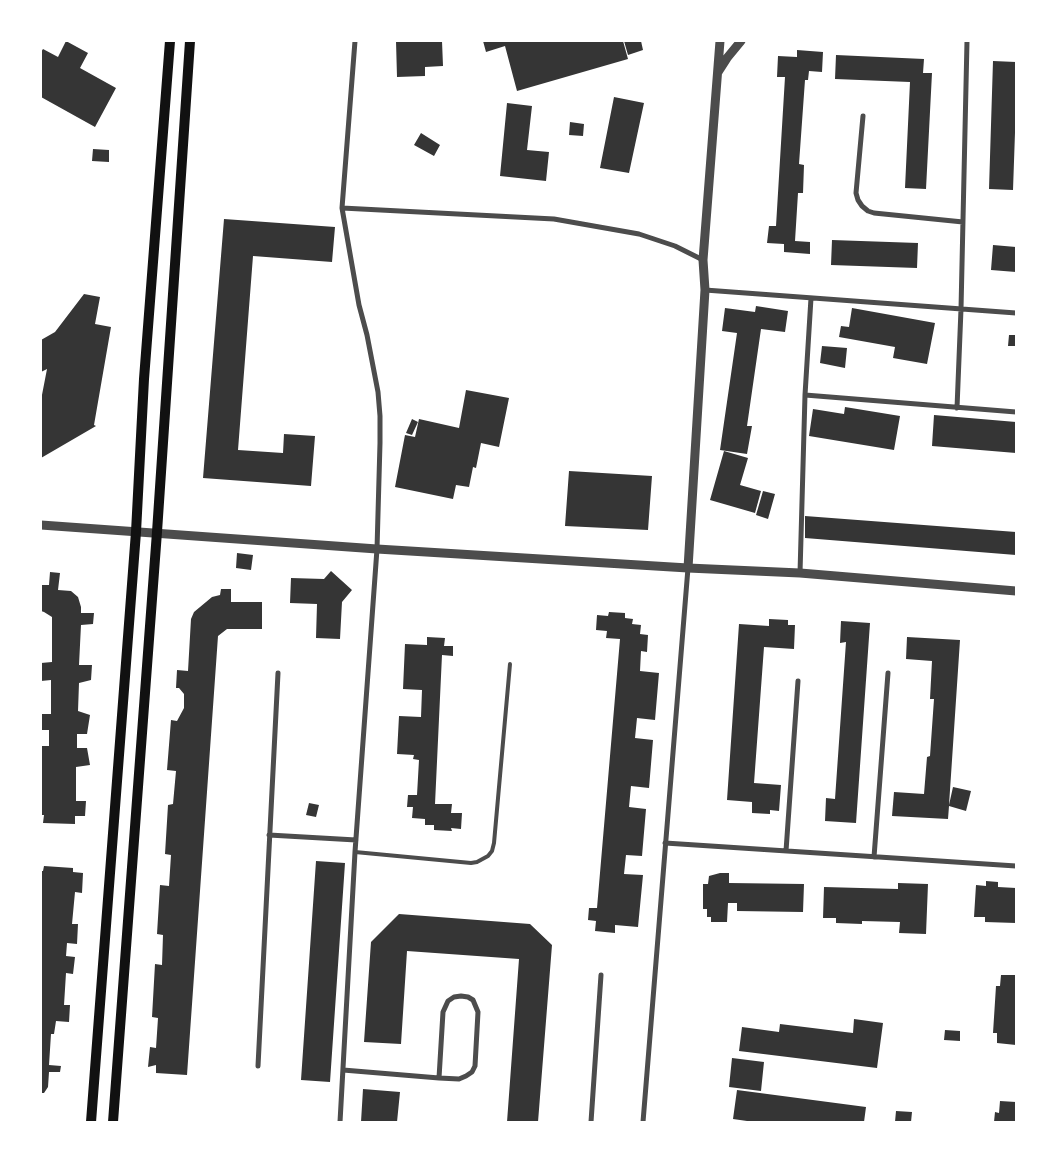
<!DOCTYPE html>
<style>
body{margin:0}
#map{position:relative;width:1057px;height:1163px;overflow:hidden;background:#fff;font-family:"Titillium Web",sans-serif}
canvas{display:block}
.frame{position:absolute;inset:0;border:42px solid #fff;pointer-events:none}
</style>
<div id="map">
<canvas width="1057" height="1163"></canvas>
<div class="frame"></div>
</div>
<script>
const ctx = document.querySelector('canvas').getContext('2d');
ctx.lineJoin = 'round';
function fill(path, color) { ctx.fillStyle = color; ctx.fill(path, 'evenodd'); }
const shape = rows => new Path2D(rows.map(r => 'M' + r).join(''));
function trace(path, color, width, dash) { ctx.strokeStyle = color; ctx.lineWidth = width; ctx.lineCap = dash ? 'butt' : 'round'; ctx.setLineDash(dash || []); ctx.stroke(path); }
fill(shape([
 [66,41,88,53,80,68,116,88,95,127,41,97,41,52,43,49,58,57],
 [396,41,442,41,443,66,425,67,425,76,397,77],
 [483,41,623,41,628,59,517,91,505,46,486,52],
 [624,41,641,41,643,50,628,55],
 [797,50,823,52,822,72,809,71,808,80,805,80,799,164,804,165,803,193,798,193,795,241,810,242,810,254,784,252,784,244,767,243,769,226,776,226,785,77,777,77,778,56,797,57],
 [836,55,924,59,923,73,932,73,926,189,905,188,910,82,835,79],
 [993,61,1016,62,1016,104,1013,190,989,189],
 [614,97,644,103,629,173,600,168],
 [507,103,532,106,527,150,549,152,546,181,500,176],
 [570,122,584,124,583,136,569,135],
 [421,133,440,145,434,156,414,145],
 [93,149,109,150,109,162,92,161],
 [224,219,335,227,332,262,253,256,238,450,283,453,284,434,315,436,311,486,203,478],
 [832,240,918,243,917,268,831,265],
 [993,245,1016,247,1016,272,991,270],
 [84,294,100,297,95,324,111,327,94,425,96,426,41,458,41,400,47,369,41,372,41,340,55,332],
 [756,306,788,311,785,332,761,329,747,426,752,426,747,454,720,450,737,333,722,331,725,308,755,312],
 [852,308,935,323,927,364,893,358,895,347,839,337,841,326,849,327],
 [1009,335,1016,335,1016,346,1008,346],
 [822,346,847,348,845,368,820,363],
 [466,390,509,398,499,447,481,443,476,468,473,467,469,487,456,485,453,499,395,487,405,435,415,437,419,419,459,428],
 [845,407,900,416,894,450,809,436,813,409,844,414],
 [934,415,1016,422,1016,453,932,446],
 [412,419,418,422,412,435,406,433],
 [724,451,748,458,740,485,761,491,755,513,710,500],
 [569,471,652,476,648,530,565,526],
 [763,491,775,494,768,519,756,515],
 [805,516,1016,532,1016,555,805,538],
 [237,553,253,555,251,570,236,568],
 [331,571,352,590,342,602,340,639,316,638,317,604,290,603,291,578,324,579],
 [50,572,60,573,58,590,71,591,78,597,81,607,81,613,94,613,93,624,81,625,79,665,92,665,91,680,79,683,78,711,90,715,87,734,77,734,77,748,87,748,90,765,76,767,76,801,86,801,85,816,75,816,75,824,43,823,44,815,41,815,41,746,49,746,49,730,41,730,41,714,51,714,51,680,41,681,41,663,52,662,52,617,44,612,41,611,41,585,49,585],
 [221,589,231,589,231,602,262,602,262,629,227,629,218,636,187,1075,156,1073,156,1065,148,1067,150,1047,156,1048,158,1018,152,1017,155,964,162,965,163,935,157,934,160,885,169,886,171,855,165,854,168,805,173,804,176,771,167,770,171,720,177,721,184,708,184,694,179,688,176,688,177,670,188,671,191,619,194,612,212,597,220,595],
 [609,612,625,613,625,618,633,619,632,624,641,625,640,634,648,635,647,652,641,651,640,671,659,673,655,720,637,718,635,738,653,740,649,788,631,786,629,807,646,809,642,856,626,855,624,874,643,875,638,927,615,925,615,933,595,931,596,921,588,920,589,908,597,908,620,639,606,638,607,631,596,630,597,615,608,616],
 [769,619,788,620,788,625,795,625,794,649,764,647,754,783,781,785,779,811,770,810,770,814,752,813,752,802,727,800,739,624,769,626],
 [841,621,870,623,856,823,825,821,826,798,835,799,846,642,840,643],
 [427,637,445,638,444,646,453,646,453,656,442,655,435,804,452,804,451,813,462,813,461,829,451,828,452,831,434,830,434,825,425,825,425,819,412,818,413,807,407,807,408,795,417,795,419,760,413,759,414,755,397,754,399,716,421,717,422,690,403,689,405,644,427,645],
 [907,637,960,640,949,805,953,787,971,791,966,811,949,806,948,819,892,816,894,792,924,794,927,757,930,756,934,699,930,699,932,661,906,659],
 [309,803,319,805,316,817,306,815],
 [316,861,345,863,330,1082,301,1080],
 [44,866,73,868,73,872,83,873,82,893,75,892,72,924,78,924,77,944,67,943,66,956,75,957,73,974,66,973,64,1005,70,1005,69,1022,56,1021,54,1034,51,1034,49,1065,61,1066,60,1072,49,1072,48,1087,44,1093,41,1093,41,903,42,891,41,891,41,871,43,871],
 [720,873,729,873,729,883,804,884,803,912,737,911,737,903,728,903,727,922,711,922,711,917,707,917,707,909,703,909,703,884,708,884,709,876],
 [986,881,998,882,998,887,1016,888,1016,923,985,922,985,917,974,917,976,885,986,886],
 [898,883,928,884,926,934,899,933,900,922,862,921,862,924,836,923,836,918,823,918,824,887,898,889],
 [399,914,530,924,552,945,538,1122,507,1122,519,959,407,951,401,1044,364,1042,371,942],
 [1001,975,1016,975,1016,1045,997,1043,997,1033,993,1033,996,986,1000,986],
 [854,1019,883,1023,877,1068,739,1051,742,1027,779,1032,780,1024,853,1033],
 [945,1030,960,1031,960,1041,944,1040],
 [732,1058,764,1062,761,1091,729,1087],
 [363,1089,400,1092,397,1122,361,1122],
 [737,1090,866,1107,864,1122,754,1122,733,1119],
 [1000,1101,1016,1102,1016,1122,994,1122,995,1112,999,1113],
 [896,1111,912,1112,911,1122,895,1122]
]), '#353535');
trace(shape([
 [355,852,471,863,477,862,488,856,492,851,494,843,510,664]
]), '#4c4c4c', 4);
trace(shape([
 [863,116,856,193,858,200,862,206,868,211,874,213,963,222],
 [342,208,554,219,639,234,675,246,703,260],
 [705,290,1016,313],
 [805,395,1016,412],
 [957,408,961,309,967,41],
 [800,573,805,395,811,298],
 [269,835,356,840],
 [665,843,1016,866],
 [786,851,798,681],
 [874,857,888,673],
 [461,996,468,997,473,1000,478,1012,475,1066,472,1072,466,1076,459,1079,439,1078,443,1012,448,1001,454,997,461,996],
 [258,1066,278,673],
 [343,1070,439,1078],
 [340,1122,355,852,377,549,380,443,380,416,378,392,367,335,359,305,342,208,355,41],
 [591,1122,601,975],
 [643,1122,688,568]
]), '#4c4c4c', 5);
trace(shape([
 [718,72,727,58,741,41],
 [41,525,377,549,688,568,800,573,1016,591],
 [688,568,705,290,703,260,720,41]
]), '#4c4c4c', 9);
trace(shape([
 [91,1122,136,532,144,379,170,41],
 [113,1122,157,532,190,41]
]), '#111', 10);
</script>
